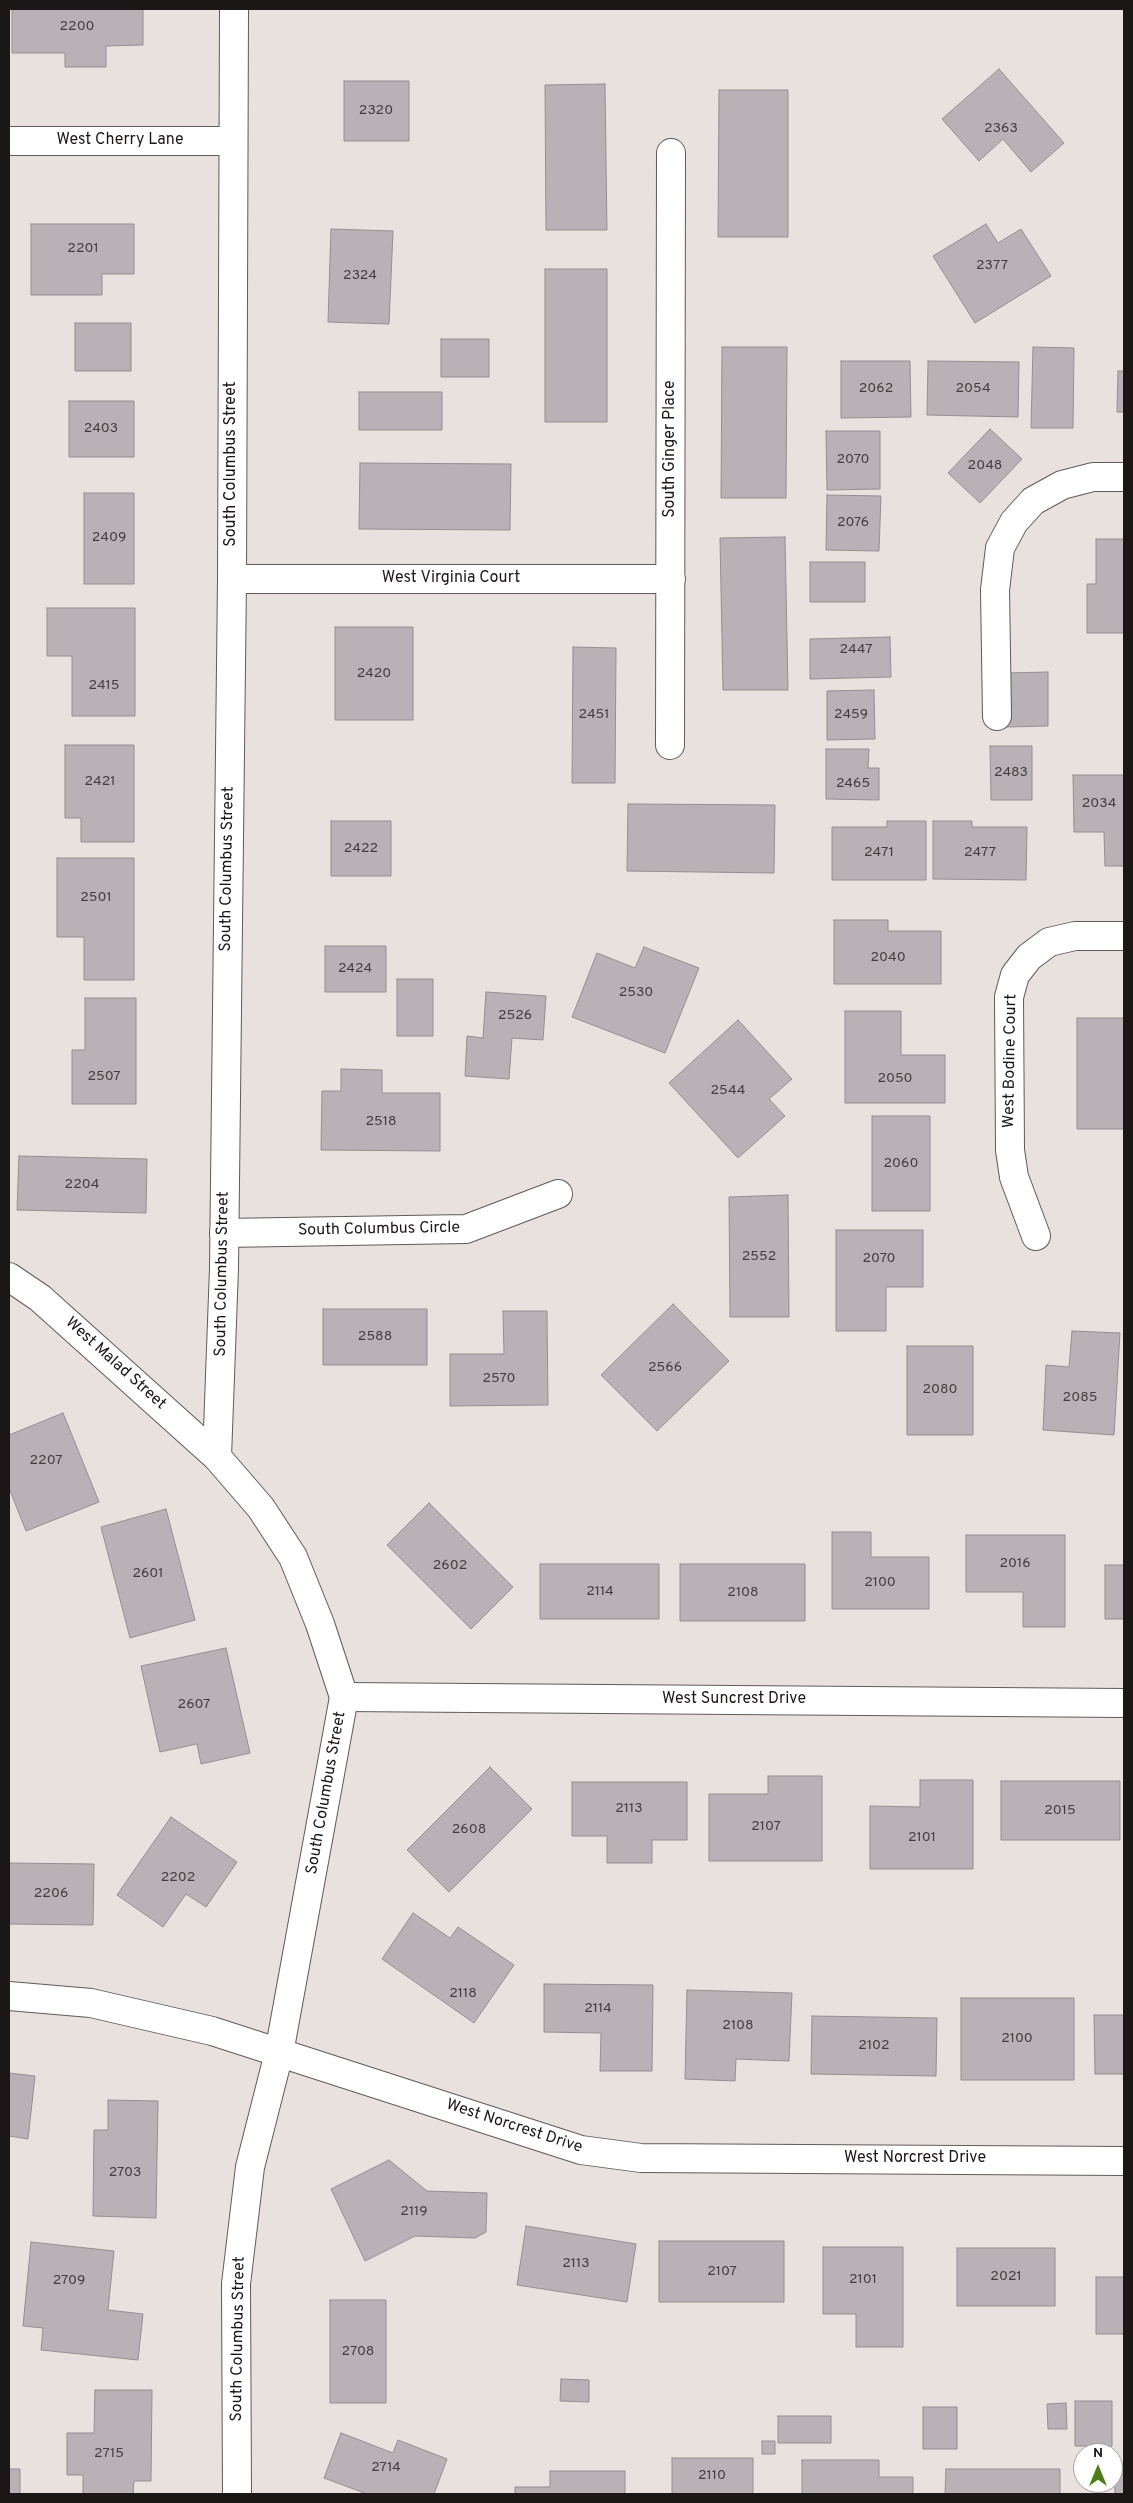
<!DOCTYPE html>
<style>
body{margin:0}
#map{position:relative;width:1133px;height:2503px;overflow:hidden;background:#e8e1dd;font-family:Overpass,sans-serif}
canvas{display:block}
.frame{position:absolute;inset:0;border:10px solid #1a1716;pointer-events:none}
.north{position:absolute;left:1073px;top:2443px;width:50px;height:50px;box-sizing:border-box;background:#fff;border:1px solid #a3a2a2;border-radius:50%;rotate:0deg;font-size:14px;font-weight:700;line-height:20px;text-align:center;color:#1a1716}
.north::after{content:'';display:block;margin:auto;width:18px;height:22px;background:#4c8013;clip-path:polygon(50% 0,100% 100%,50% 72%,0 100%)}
</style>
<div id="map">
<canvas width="1133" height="2503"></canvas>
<div class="frame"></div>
<div class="north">N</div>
</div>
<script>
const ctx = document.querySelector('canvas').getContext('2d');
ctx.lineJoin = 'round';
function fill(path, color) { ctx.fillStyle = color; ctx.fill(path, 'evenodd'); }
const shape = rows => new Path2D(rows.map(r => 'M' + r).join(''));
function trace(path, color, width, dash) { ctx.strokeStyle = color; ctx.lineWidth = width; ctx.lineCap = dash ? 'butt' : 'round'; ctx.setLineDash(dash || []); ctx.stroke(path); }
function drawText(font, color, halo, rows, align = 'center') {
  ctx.font = font + ' Overpass,sans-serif'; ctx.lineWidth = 4; ctx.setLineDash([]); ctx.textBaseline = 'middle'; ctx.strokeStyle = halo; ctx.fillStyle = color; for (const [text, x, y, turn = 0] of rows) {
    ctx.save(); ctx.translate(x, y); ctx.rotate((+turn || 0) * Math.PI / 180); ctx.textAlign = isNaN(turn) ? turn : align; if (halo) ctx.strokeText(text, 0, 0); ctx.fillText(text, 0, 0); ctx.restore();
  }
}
const building = shape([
 [12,9,143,9,143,45,106,46,106,67,65,67,65,53,12,53,12,9],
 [999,69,1064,143,1031,172,1003,139,979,161,942,119,999,69],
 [344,81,409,81,409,141,344,141,344,81],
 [605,84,607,230,546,230,545,85,605,84],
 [719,90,788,90,788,237,718,237,719,90],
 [31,224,134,224,134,274,102,274,102,295,31,295,31,224],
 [986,224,998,243,1021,229,1051,276,975,323,933,256,986,224],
 [331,229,393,231,389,324,328,322,331,229],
 [545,269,607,269,607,422,545,422,545,269],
 [75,323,131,323,131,371,75,371,75,323],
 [441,339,489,339,489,377,441,377,441,339],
 [722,347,787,347,786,498,721,498,722,347],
 [1033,347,1074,348,1073,428,1031,428,1033,347],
 [841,361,910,361,911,417,841,418,841,361],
 [928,361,1019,362,1018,417,927,415,928,361],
 [1118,371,1124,371,1124,412,1117,412,1118,371],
 [359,392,442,392,442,430,359,430,359,392],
 [69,401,134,401,134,457,69,457,69,401],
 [990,429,1022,459,980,503,948,473,990,429],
 [826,431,880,431,880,489,827,490,826,431],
 [360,463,511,464,510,530,359,529,360,463],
 [84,493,134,493,134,584,84,584,84,493],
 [827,495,881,496,879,551,826,550,827,495],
 [785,537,788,690,723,690,720,538,785,537],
 [1096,539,1124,539,1124,633,1087,633,1087,584,1096,584,1096,539],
 [810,562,865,562,865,602,810,602,810,562],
 [47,608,135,608,135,716,72,716,72,656,47,656,47,608],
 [335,627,413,627,413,720,335,720,335,627],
 [890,637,891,677,810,679,810,639,890,637],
 [573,647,616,648,615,783,572,783,573,647],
 [1048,672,1048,726,1007,727,1006,673,1048,672],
 [874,690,875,739,827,740,827,691,874,690],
 [65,745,134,745,134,842,81,842,81,818,65,818,65,745],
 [990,746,1032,746,1032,800,991,800,990,746],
 [826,749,869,749,868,768,879,768,879,800,826,799,826,749],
 [1073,775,1124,775,1124,866,1105,866,1104,832,1074,832,1073,775],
 [628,804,775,805,774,873,627,871,628,804],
 [331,821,391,821,391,876,331,876,331,821],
 [887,821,926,821,926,880,832,880,832,827,887,827,887,821],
 [933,821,972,821,972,827,1027,827,1026,880,933,879,933,821],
 [57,858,134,858,134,980,84,980,84,937,57,937,57,858],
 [834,920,888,920,888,931,941,931,941,984,834,984,834,920],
 [325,946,386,946,386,992,325,992,325,946],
 [644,947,699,968,665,1053,572,1017,597,953,635,968,644,947],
 [397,979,433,979,433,1036,397,1036,397,979],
 [486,992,546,996,543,1040,512,1038,509,1079,465,1076,467,1036,483,1038,486,992],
 [85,998,136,998,136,1104,72,1104,72,1050,85,1050,85,998],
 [845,1011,901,1011,901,1055,945,1055,945,1103,845,1103,845,1011],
 [1077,1018,1124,1018,1124,1129,1077,1129,1077,1018],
 [738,1020,792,1079,769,1099,785,1116,738,1158,669,1083,738,1020],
 [341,1069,382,1070,382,1093,440,1093,440,1151,321,1150,322,1091,341,1091,341,1069],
 [872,1116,930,1116,930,1211,872,1211,872,1116],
 [19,1156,147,1159,146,1213,17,1210,19,1156],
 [788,1195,789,1317,730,1317,729,1197,788,1195],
 [836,1230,923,1230,923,1287,886,1287,886,1331,836,1331,836,1230],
 [673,1304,729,1361,657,1431,601,1375,673,1304],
 [323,1309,427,1309,427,1365,323,1365,323,1309],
 [503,1311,547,1311,548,1405,450,1406,450,1354,504,1354,503,1311],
 [1072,1331,1120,1333,1114,1435,1043,1430,1046,1365,1069,1367,1072,1331],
 [907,1346,973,1346,973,1435,907,1435,907,1346],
 [63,1413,99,1502,26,1531,9,1488,9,1435,63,1413],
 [429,1503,513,1587,471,1629,387,1545,429,1503],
 [166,1509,195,1620,130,1638,101,1527,166,1509],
 [832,1532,871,1532,871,1557,929,1557,929,1609,832,1609,832,1532],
 [966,1535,1065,1535,1065,1627,1023,1627,1023,1592,966,1592,966,1535],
 [540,1564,659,1564,659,1619,540,1619,540,1564],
 [680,1564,805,1564,805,1621,680,1621,680,1564],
 [1105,1565,1124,1565,1124,1619,1105,1619,1105,1565],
 [226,1648,250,1753,201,1764,197,1744,160,1752,141,1666,226,1648],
 [490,1767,532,1809,449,1892,407,1850,490,1767],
 [768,1776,822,1776,822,1861,709,1861,709,1794,768,1794,768,1776],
 [920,1780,973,1780,973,1869,870,1869,870,1806,920,1807,920,1780],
 [1001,1781,1120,1781,1120,1840,1001,1840,1001,1781],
 [572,1782,687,1782,687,1840,652,1840,652,1863,607,1863,607,1836,572,1836,572,1782],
 [171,1817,237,1862,206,1907,186,1894,163,1927,117,1895,171,1817],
 [9,1863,94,1864,93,1925,9,1924,9,1863],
 [413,1913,450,1938,458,1927,514,1965,474,2023,382,1959,413,1913],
 [544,1984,653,1985,652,2071,600,2071,601,2033,544,2032,544,1984],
 [687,1990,792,1993,789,2061,736,2059,735,2081,685,2079,687,1990],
 [961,1998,1074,1998,1074,2080,961,2080,961,1998],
 [1094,2015,1124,2015,1124,2074,1095,2074,1094,2015],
 [812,2016,937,2018,936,2076,811,2074,812,2016],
 [9,2073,35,2076,28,2139,9,2136,9,2073],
 [108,2100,158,2101,156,2218,93,2216,94,2130,108,2130,108,2100],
 [389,2160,427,2191,487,2193,486,2232,475,2238,415,2236,365,2261,331,2189,389,2160],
 [526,2226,636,2244,627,2302,517,2285,526,2226],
 [659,2241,784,2241,784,2302,659,2302,659,2241],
 [31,2242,114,2251,108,2310,143,2314,138,2360,41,2350,43,2328,23,2326,31,2242],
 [823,2247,903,2247,903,2347,856,2347,856,2314,823,2314,823,2247],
 [957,2248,1055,2248,1055,2306,957,2306,957,2248],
 [1096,2277,1124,2277,1124,2334,1096,2334,1096,2277],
 [330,2300,386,2300,386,2403,330,2403,330,2300],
 [561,2379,589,2380,589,2402,560,2401,561,2379],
 [95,2390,152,2390,151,2481,134,2481,133,2494,83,2494,83,2475,67,2475,67,2433,94,2433,95,2390],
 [1075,2401,1112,2401,1112,2446,1075,2446,1075,2401],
 [1066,2403,1067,2429,1048,2429,1047,2404,1066,2403],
 [923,2407,957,2407,957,2449,923,2449,923,2407],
 [778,2416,831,2416,831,2443,778,2443,778,2416],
 [341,2433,393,2453,398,2440,447,2459,434,2494,367,2494,324,2478,341,2433],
 [762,2441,775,2441,775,2454,762,2454,762,2441],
 [672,2458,753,2458,753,2494,672,2494,672,2458],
 [802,2460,879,2460,879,2477,913,2477,913,2494,802,2494,802,2460],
 [1114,2464,1124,2464,1124,2494,1115,2494,1114,2464],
 [9,2469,20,2469,20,2494,9,2494,9,2469],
 [946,2469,1060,2469,1060,2494,945,2494,946,2469],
 [550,2471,625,2471,625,2494,515,2494,515,2487,550,2487,550,2471]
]);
fill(building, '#b8b1b5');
trace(building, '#958e91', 1);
const street = shape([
 [9,141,232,141],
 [232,579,671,579],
 [997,716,995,590,1000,548,1014,522,1033,501,1062,485,1093,477,1124,477],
 [670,745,671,153],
 [224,1233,466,1229,558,1194],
 [1036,1236,1014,1177,1010,1150,1009,997,1015,975,1029,957,1049,942,1075,936,1124,936],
 [9,1277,40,1298,217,1457],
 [344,1697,1124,1703],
 [9,1996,91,2003,212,2031,581,2150,641,2158,1124,2161]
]);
const secondary = shape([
 [234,9,232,579,224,1268,217,1457,261,1508,293,1557,320,1624,344,1697,279,2053,250,2167,236,2284,237,2494]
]);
trace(street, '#615b57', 30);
trace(secondary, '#615b57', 30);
trace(street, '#fff', 28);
trace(secondary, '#fff', 28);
drawText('14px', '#423e3e', null, [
 ["2200",77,27],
 ["2320",376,111],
 ["2363",1001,129],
 ["2201",83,249],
 ["2377",992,266],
 ["2324",360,276],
 ["2062",876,389],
 ["2054",973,389],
 ["2403",101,429],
 ["2070",853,460],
 ["2048",985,466],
 ["2076",853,523],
 ["2409",109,538],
 ["2447",856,650],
 ["2420",374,674],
 ["2415",104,686],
 ["2451",594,715],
 ["2459",851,715],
 ["2483",1011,773],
 ["2421",100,782],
 ["2465",853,784],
 ["2034",1099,804],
 ["2422",361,849],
 ["2471",879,853],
 ["2477",980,853],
 ["2501",96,898],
 ["2040",888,958],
 ["2424",355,969],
 ["2530",636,993],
 ["2526",515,1016],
 ["2507",104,1077],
 ["2050",895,1079],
 ["2544",728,1091],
 ["2518",381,1122],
 ["2060",901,1164],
 ["2204",82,1185],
 ["2552",759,1257],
 ["2070",879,1259],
 ["2588",375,1337],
 ["2566",665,1368],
 ["2570",499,1379],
 ["2080",940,1390],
 ["2085",1080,1398],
 ["2207",46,1461],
 ["2016",1015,1564],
 ["2602",450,1566],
 ["2601",148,1574],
 ["2100",880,1583],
 ["2114",600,1592],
 ["2108",743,1593],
 ["2607",194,1705],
 ["2113",629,1809],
 ["2015",1060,1811],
 ["2107",766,1827],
 ["2608",469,1830],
 ["2101",922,1838],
 ["2202",178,1878],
 ["2206",51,1894],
 ["2118",463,1994],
 ["2114",598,2009],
 ["2108",738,2026],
 ["2100",1017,2039],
 ["2102",874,2046],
 ["2703",125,2173],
 ["2119",414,2212],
 ["2113",576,2264],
 ["2107",722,2272],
 ["2021",1006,2277],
 ["2101",863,2280],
 ["2709",69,2281],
 ["2708",358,2352],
 ["2715",109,2454],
 ["2714",386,2468],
 ["2110",712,2476]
]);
drawText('16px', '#1a1716', '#fff', [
 ["West Cherry Lane",120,141],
 ["South Ginger Place",671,449,-90],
 ["South Columbus Street",232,464,-90],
 ["West Virginia Court",451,579],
 ["South Columbus Street",228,869,-89],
 ["West Bodine Court",1011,1061,-89],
 ["South Columbus Circle",379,1230,-1],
 ["South Columbus Street",223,1274,-89],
 ["West Malad Street",115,1364,42],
 ["West Suncrest Drive",734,1700],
 ["South Columbus Street",327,1793,-80],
 ["West Norcrest Drive",514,2127,18],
 ["West Norcrest Drive",915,2159],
 ["South Columbus Street",239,2339,-89]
]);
</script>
